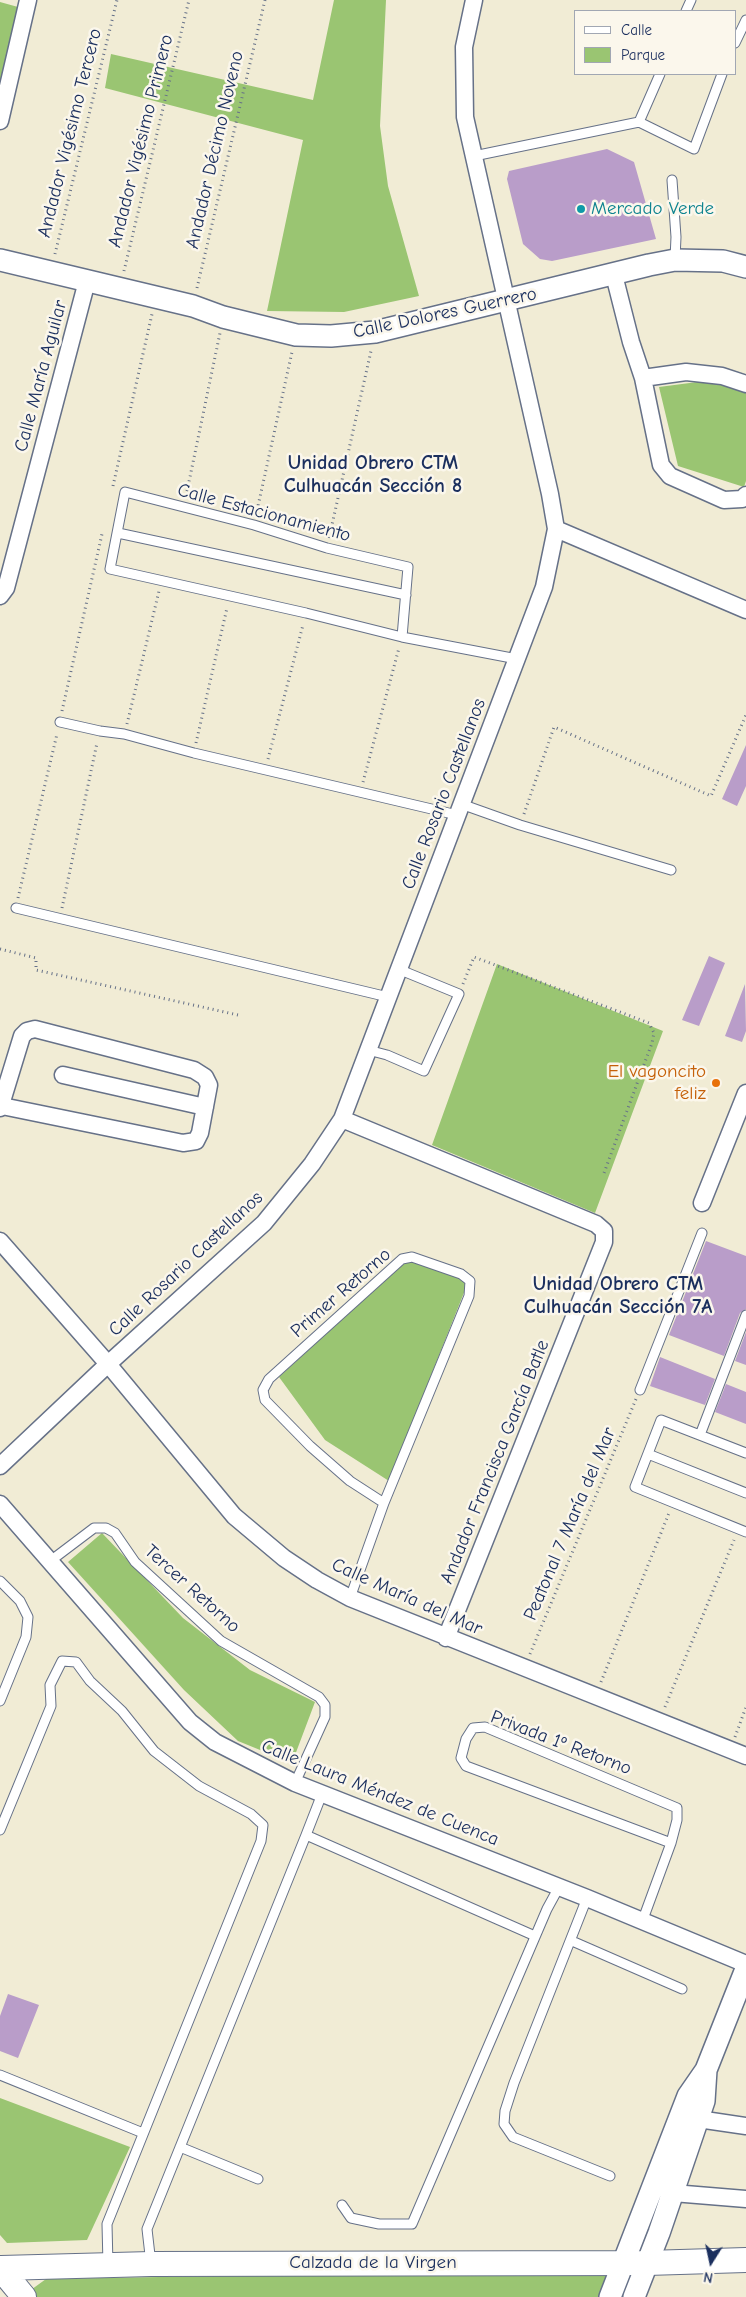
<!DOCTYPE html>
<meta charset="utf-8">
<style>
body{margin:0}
#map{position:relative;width:746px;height:2297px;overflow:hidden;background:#f1ecd5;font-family:"Comic Neue",sans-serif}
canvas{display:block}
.legend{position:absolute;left:574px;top:10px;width:162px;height:65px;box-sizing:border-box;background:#fbf7ec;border:1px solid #a1a7b3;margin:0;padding:6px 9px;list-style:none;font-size:15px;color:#1b2f5e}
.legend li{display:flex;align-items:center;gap:10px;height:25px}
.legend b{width:25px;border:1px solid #a1a7b3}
.north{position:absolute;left:686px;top:2237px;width:50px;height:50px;-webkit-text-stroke:4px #fbf7ec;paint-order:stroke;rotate:190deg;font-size:14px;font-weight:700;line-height:20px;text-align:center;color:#1b2f5e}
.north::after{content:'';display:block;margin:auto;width:18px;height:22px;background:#1b2f5e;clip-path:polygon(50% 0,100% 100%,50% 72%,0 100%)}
</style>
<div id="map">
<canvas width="746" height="2297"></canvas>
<ul class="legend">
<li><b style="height:6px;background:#fff"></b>Calle</li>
<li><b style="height:14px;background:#9ac572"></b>Parque</li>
</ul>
<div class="north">N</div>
</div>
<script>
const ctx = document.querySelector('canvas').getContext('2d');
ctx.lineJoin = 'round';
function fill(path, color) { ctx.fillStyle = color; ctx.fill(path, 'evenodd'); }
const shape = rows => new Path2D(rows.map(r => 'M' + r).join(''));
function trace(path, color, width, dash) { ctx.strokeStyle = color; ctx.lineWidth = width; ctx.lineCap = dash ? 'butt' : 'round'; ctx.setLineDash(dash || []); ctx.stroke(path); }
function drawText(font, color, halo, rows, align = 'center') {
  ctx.font = font + ' "Comic Neue",sans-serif'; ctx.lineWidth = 5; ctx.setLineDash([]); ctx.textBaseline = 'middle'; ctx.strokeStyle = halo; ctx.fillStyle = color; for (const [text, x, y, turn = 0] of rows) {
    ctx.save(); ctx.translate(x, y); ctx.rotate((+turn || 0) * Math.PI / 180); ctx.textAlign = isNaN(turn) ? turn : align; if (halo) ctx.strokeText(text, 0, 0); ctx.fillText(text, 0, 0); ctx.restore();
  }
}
fill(shape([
 [334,0,386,0,380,126,388,186,419,296,344,312,267,311,303,140,105,88,111,54,313,100],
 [0,2,18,7,0,89],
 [705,381,746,390,746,481,744,487,678,466,659,387],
 [497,964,663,1031,595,1213,432,1145],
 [410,1257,469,1280,389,1481,325,1440,279,1377],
 [102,1533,183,1618,250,1670,315,1702,292,1763,238,1741,184,1690,68,1562],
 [0,2098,130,2147,87,2240,7,2243,0,2235],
 [610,2269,601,2297,37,2297,28,2292,46,2279]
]), '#9ac572');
fill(shape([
 [607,149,634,162,656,239,552,261,540,259,523,244,507,179,509,171],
 [746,745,746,786,737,806,722,799],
 [709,956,725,963,699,1026,682,1020],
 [745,984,746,1031,742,1042,725,1036],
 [706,1241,746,1256,746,1309,740,1313,724,1356,669,1335],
 [746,1332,746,1365,735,1361],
 [660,1357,715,1379,705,1405,650,1386],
 [726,1384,746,1392,746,1424,715,1412],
 [8,1994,39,2005,18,2058,0,2051,0,2016]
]), '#b99dc9');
const service = shape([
 [686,11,691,0],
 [735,43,746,20],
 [639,122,694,149,722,74],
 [474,156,639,122,660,74],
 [672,180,676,237,675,259],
 [118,533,406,595],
 [402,637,408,567,327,548,254,525,125,492,110,569,306,613,402,637,517,659],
 [60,722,100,731,124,734,194,753,457,815],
 [461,804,520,825,671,870],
 [16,908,388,997],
 [368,1050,387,1055,424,1071,459,994,398,969],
 [640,1390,702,1233],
 [700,1435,746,1315],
 [746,1453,661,1420,635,1487,746,1532],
 [648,1454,746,1493],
 [49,1562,94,1528,106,1528,115,1533,135,1562,221,1641,319,1697,325,1705,325,1717,295,1783],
 [0,1581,20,1601,28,1617,26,1637,0,1701],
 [350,1598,384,1503,469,1296,470,1281,461,1274,412,1257,402,1259,269,1379,263,1390,265,1400,310,1446,350,1481,384,1503],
 [0,1830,51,1706,50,1685,62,1661,76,1662,90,1681,122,1711,154,1751,199,1786,251,1814,263,1825,261,1841,107,2224,108,2265],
 [306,1835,322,1794],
 [587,1898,514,2083,505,2111,504,2124,513,2137,610,2176],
 [642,1922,671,1843,677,1820,677,1808,485,1727,473,1728,466,1739,461,1758,466,1766,671,1843],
 [572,1941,682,1989],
 [0,2075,143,2133],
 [180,2147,258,2179],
 [342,2205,351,2218,379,2224,412,2224,547,1909,559,1887],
 [151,2264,147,2229,306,1835,535,1936]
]);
const minor = shape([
 [0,121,28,0],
 [614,275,631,342,643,378,661,465,670,476,724,500,742,499,746,495],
 [643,378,686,372,722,376,746,384],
 [556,529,746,610],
 [0,596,6,588,87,281],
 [63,1075,205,1107],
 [0,1108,22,1036,27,1031,35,1029,194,1070,205,1077,209,1085,200,1133,196,1141,183,1143,2,1106],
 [342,1119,596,1224,604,1231,604,1242,446,1638],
 [702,1203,746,1093],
 [0,1241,108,1364,234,1516,284,1558,317,1580,350,1598,746,1756],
 [0,1466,108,1364,264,1223,312,1164,342,1119,544,587,556,529,550,494,465,117,464,47,474,0],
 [0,1504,190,1722,215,1742,295,1783,587,1898,746,1964],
 [698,2119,746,2126],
 [673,2193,746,2199]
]);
const tertiary = shape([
 [0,260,193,306,223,317,296,335,331,336,375,332,649,265,675,260,723,261,746,267],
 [610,2297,688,2096,706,2070,746,1969],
 [634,2297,659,2233,704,2101,706,2070]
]);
const secondary = shape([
 [0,2268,24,2297],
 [1,2268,151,2264,647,2263,746,2260]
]);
trace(service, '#667188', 11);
trace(minor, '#667188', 19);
trace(tertiary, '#667188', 24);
trace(secondary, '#667188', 26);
trace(shape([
 [55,254,117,0],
 [124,271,189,0],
 [197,288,265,0],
 [113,486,152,314],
 [186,496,220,333],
 [256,515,292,352],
 [329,538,371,351],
 [62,711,102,534],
 [127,724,159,591],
 [196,743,227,608],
 [268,759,303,625],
 [363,782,399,648],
 [524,814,554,727,711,796,746,715],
 [18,898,57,734],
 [62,908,97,743],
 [0,949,36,958,36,970,238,1015],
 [463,984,474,957,649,1023,654,1033,652,1043,604,1173],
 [530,1654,636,1399],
 [601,1682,669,1513],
 [665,1707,734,1540],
 [735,1737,746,1707]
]), '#667188', 3, [1, 4]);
trace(service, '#fff', 9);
trace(minor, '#fff', 16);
trace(tertiary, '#fff', 21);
trace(secondary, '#fff', 24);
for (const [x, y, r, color] of [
 [581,209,5,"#0f9aa8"],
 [716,1083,5,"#e8710a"]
]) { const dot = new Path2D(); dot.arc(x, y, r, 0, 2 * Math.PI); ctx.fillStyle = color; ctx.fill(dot); trace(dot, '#fbf7ec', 2); }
drawText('19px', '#1b2f5e', '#fbf7ec', [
 ["Andador Vigésimo Tercero",70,133,-76],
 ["Andador Vigésimo Primero",141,141,-76],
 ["Andador Décimo Noveno",215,150,-77],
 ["Calle Dolores Guerrero",445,313,-12],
 ["Calle María Aguilar",41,376,-75],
 ["Calle Estacionamiento",264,513,15],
 ["Calle Rosario Castellanos",444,794,-69],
 ["Calle Rosario Castellanos",186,1264,-43],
 ["Primer Retorno",341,1293,-41],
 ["Andador Francisca García Batle",495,1462,-68],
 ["Peatonal 7 María del Mar",570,1524,-67],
 ["Tercer Retorno",192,1589,42],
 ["Calle María del Mar",407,1597,24],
 ["Privada 1º Retorno",561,1743,21],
 ["Calle Laura Méndez de Cuenca",380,1793,22],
 ["Calzada de la Virgen",373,2263]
]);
drawText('19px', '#0d838f', '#fbf7ec', [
 ["Mercado Verde",591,209]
], 'left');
drawText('19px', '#c56008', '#fbf7ec', [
 ["El vagoncito",706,1072],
 ["feliz",706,1094]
], 'right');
drawText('bold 20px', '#1b2f5e', '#fbf7ec', [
 ["Unidad Obrero CTM",373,463],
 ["Culhuacán Sección 8",373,486],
 ["Unidad Obrero CTM",618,1284],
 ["Culhuacán Sección 7A",618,1307]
]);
</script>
